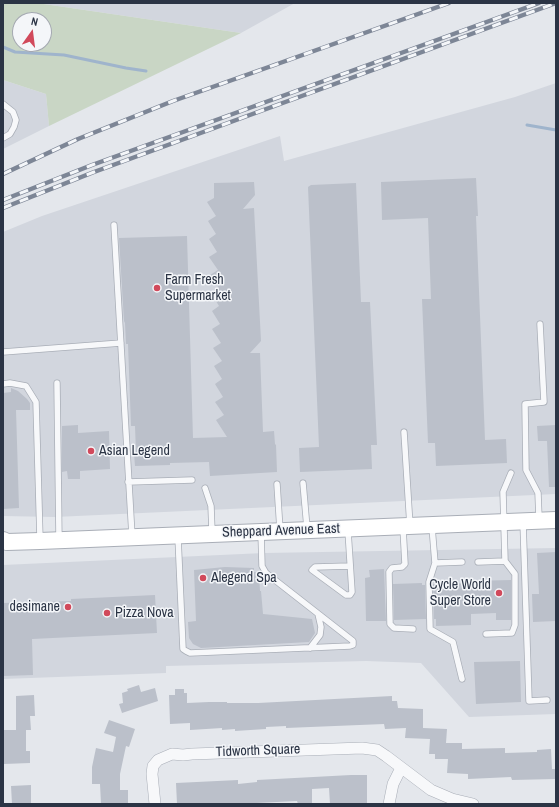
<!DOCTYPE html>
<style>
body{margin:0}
#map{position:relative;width:559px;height:807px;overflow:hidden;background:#e4e7ec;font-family:"Archivo Narrow",sans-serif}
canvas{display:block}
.frame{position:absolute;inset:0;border:4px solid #2b3445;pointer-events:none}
.north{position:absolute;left:12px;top:12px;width:40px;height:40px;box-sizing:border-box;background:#f4f6f9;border:1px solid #a4a8b1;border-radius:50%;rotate:14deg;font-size:11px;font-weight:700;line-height:16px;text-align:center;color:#2b3445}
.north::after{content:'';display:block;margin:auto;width:14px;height:18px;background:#d1495b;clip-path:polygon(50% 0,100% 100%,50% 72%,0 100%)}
</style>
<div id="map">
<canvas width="559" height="807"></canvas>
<div class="frame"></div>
<div class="north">N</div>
</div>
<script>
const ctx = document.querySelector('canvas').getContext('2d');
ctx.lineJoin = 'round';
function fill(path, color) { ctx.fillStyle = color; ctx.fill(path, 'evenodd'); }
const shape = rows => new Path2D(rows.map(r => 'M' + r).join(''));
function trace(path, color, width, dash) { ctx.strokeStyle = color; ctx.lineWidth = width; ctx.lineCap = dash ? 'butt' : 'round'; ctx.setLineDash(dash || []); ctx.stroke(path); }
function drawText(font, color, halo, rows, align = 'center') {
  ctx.font = font + ' "Archivo Narrow",sans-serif'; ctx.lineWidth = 3; ctx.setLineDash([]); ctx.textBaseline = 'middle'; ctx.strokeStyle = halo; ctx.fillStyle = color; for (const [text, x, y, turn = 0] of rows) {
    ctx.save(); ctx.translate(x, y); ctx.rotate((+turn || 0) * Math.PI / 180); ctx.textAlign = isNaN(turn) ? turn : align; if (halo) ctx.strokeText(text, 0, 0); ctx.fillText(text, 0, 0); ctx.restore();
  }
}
fill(shape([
 [37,3,295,3,241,33],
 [3,80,46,94,49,126,3,149],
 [556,83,556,494,55,517,3,516,3,232,42,216,280,136,284,161,515,97],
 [556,548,556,714,469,717,421,663,366,661,166,666,166,673,3,679,3,565,264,553]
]), '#d2d6de');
fill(shape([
 [3,3,37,3,241,33,49,126,46,94,3,80],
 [20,20,44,20,44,44,20,44]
]), '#c9d6c5');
trace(shape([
 [3,47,15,52,64,55,126,68,146,71],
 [527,125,556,130]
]), '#9fb4cc', 3);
fill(shape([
 [476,178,478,216,476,216,485,440,506,439,507,463,436,466,435,443,428,443,422,299,431,299,428,218,382,220,381,182],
 [254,182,255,195,243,209,254,208,261,341,250,353,260,353,263,432,274,431,275,444,276,445,277,472,210,476,209,462,170,463,170,465,135,466,134,454,136,453,135,426,131,426,128,344,126,344,125,323,124,321,119,238,187,236,193,438,227,437,216,420,224,415,215,402,223,397,215,384,222,379,214,366,222,361,213,348,221,343,212,329,220,324,212,311,219,306,211,293,219,288,210,275,218,270,209,257,217,252,209,239,216,234,208,221,216,216,207,202,214,198,214,183],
 [356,183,361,302,370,302,377,445,371,445,372,469,300,472,299,448,319,447,308,187,311,185],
 [11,388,18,391,27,399,30,403,30,410,16,410,19,508,3,509,3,393,11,392],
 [78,425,78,433,109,431,110,469,80,471,80,479,68,479,67,471,62,472,62,426],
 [556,425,556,487,549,487,547,441,538,441,537,426],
 [556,552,556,621,533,622,532,594,539,594,537,553],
 [225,567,254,568,254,572,259,573,260,591,261,591,263,614,312,619,315,633,309,642,201,648,193,644,189,638,188,622,196,621,194,570],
 [384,569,386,621,366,621,365,578,370,577,369,570],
 [511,580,511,620,496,620,496,613,471,614,471,625,436,626,436,619,434,619,433,584,470,583,470,581],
 [422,583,422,585,425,585,426,619,394,620,393,584],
 [155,595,157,633,32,639,33,675,3,676,3,603,71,601,71,599],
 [520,661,521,702,476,704,474,662],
 [139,685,141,692,155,688,158,701,122,713,119,704,123,703,122,693,128,691,127,689],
 [175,689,184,689,184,693,187,693,187,703,209,702,227,702,227,703,258,703,392,696,392,701,397,701,398,708,423,709,423,728,447,729,446,743,462,743,462,749,505,748,505,753,537,752,537,750,551,749,552,769,556,769,556,779,512,780,511,777,468,779,468,774,447,773,448,759,435,759,435,754,429,754,430,739,405,738,406,728,385,729,384,724,286,728,286,726,266,727,266,729,235,731,235,729,222,730,222,728,190,730,190,723,170,724,169,695,175,695],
 [34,695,35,716,30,716,31,730,26,730,26,751,30,751,30,763,4,764,3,730,16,730,16,696],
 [109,720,135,729,129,747,126,746,120,774,120,790,128,790,128,804,101,804,100,784,92,784,92,767,96,748,113,752,116,737,104,733],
 [351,775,367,775,367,804,330,804,329,788,312,789,312,804,298,804,297,801,236,804,177,804,176,783,238,780,238,784,257,782,257,780],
 [31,785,31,804,12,804,11,786]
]), '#bbc0ca');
const lane = shape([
 [3,104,13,112,16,120,14,127,10,134,3,138],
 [114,225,132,536],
 [3,352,121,343],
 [57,383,59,539],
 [3,384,10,383,26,386,36,402,40,539],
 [404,432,410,526],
 [128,482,192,480],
 [303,483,307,528],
 [277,484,280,530],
 [205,488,211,506,212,532],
 [539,518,538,493,526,470,525,404,544,402,540,324],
 [523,522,529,701,547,700],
 [432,527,435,563,462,562],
 [403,528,405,564,402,567,392,568,389,572,390,624,394,628,413,629],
 [348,531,349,546,352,592,350,595,346,595,312,570,315,567,350,566],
 [178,537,183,649,186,651,190,653,350,646,353,645,353,641,266,573,262,566,261,533],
 [478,562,505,561,503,492,511,473],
 [435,563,429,582,430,629,453,642,462,679],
 [486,634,512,633,515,625,515,574,505,561],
 [310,648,320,635,321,627,318,614]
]);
const street = shape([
 [155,804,152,774,153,766,158,760,172,754,183,755,192,754,362,748,377,750,386,756,431,790,452,799,473,804],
 [389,804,393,784,401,768]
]);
const secondary = shape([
 [3,540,7,542,40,541,556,520]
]);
trace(lane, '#a9aeb7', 7);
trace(street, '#a9aeb7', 12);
trace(secondary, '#a9aeb7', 18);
trace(lane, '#f7f8fa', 5.5);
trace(street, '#f7f8fa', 11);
trace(secondary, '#fff', 16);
const rail = shape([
 [3,174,78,139,173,101,449,3],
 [3,200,92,165,539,3],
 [3,208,94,172,556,3]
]);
trace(rail, '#7d8696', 4.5);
trace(rail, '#f4f6f9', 3, [9]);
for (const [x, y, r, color] of [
 [157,288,4,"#d1495b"],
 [91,451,4,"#d1495b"],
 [203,578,4,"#d1495b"],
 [499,593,4,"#d1495b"],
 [68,607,4,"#d1495b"],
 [107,613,4,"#d1495b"]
]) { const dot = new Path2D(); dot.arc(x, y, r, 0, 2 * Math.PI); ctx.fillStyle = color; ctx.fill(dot); trace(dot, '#f4f6f9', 1.5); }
drawText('14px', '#2b3445', '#f4f6f9', [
 ["Farm Fresh",165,280],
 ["Supermarket",165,296],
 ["Asian Legend",99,451],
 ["Alegend Spa",211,578],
 ["Cycle World",491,585,"right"],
 ["Super Store",491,601,"right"],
 ["desimane",60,607,"right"],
 ["Pizza Nova",115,613]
], 'left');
drawText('14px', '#2b3445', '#f4f6f9', [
 ["Sheppard Avenue East",281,531,-2],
 ["Tidworth Square",258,751,-2]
]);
</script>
